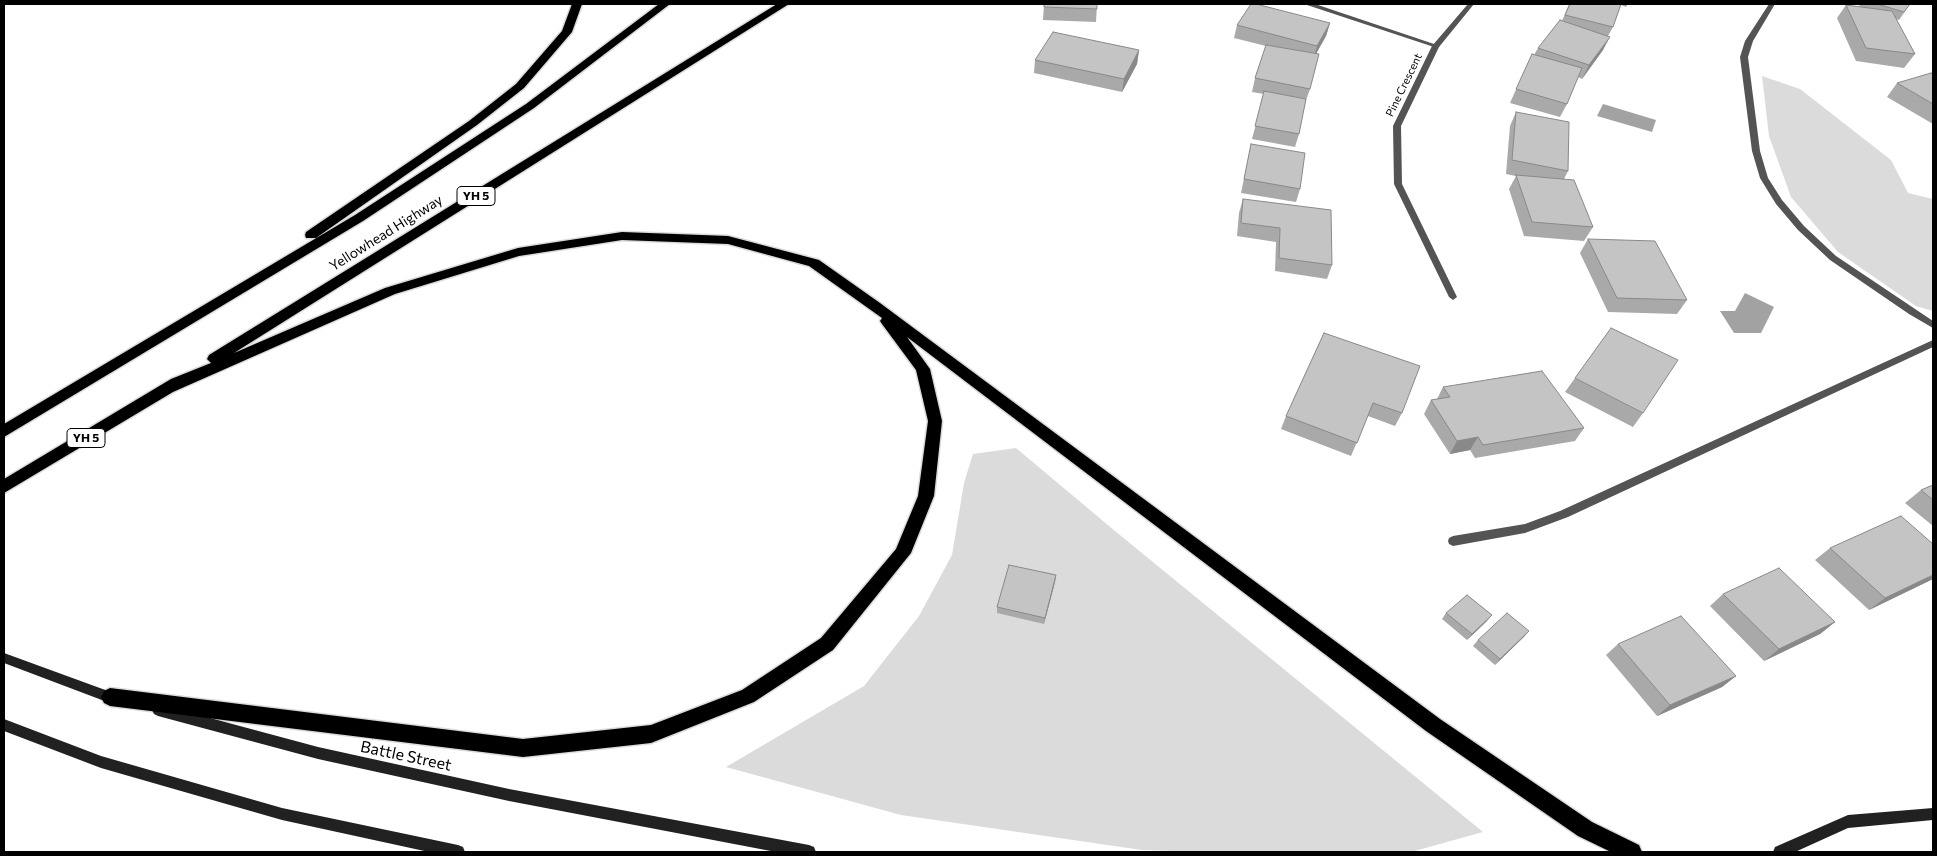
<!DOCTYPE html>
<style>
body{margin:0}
#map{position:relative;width:1937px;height:856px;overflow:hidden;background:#fff;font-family:Commissioner,sans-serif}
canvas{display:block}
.frame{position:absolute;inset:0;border:5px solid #000;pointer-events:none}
</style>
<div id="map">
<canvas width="1937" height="856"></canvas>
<div class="frame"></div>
</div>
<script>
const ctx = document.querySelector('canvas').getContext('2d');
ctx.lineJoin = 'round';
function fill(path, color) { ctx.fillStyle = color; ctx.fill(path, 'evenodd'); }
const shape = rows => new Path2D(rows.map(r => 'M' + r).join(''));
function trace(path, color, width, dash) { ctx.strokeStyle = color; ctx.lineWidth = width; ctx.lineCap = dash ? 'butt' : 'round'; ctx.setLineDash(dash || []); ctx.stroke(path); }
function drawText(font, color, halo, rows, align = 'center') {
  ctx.font = font + ' Commissioner,sans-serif'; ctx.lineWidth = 4.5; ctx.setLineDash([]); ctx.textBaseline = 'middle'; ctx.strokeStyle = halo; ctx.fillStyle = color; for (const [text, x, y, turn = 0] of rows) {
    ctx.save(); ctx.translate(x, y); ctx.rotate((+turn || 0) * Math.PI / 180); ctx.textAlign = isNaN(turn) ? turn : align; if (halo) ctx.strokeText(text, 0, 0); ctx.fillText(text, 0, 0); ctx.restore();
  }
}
fill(shape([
 [1762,76,1800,89,1891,160,1908,193,1933,199,1933,311,1916,306,1838,252,1791,197,1769,136],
 [1016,448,1115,531,1483,832,1411,852,1203,852,1142,850,901,815,726,767,864,686,919,616,952,555,964,483,973,454]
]), '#dbdbdb');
fill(shape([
 [1603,104,1656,120,1652,132,1597,116],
 [1745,293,1774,307,1761,333,1734,333,1720,311,1735,311]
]), '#a2a2a2');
const motorway = shape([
 [572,4,582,4,572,32,524,88,477,125,316,238,306,238,305,235,306,232,469,121,516,84,562,31,572,4],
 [659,4,670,4,534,108,363,221,4,437,4,424,355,215,526,104,659,4],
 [777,4,789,4,234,353,385,288,518,248,622,232,728,236,819,260,880,303,1440,719,1592,822,1639,845,1642,852,1611,852,1578,836,1426,731,907,337,930,369,942,421,934,496,911,553,833,650,754,702,651,743,523,757,110,706,104,703,101,697,104,691,110,688,523,739,651,725,742,690,821,638,896,549,918,496,928,421,916,370,882,324,880,321,882,318,809,266,728,244,622,240,519,256,395,294,173,392,4,493,4,479,171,379,211,363,207,359,209,355,777,4]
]);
trace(motorway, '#dbdbdb', 3);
fill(shape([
 [1306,4,1315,4,1440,46,1434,47,1307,5,1306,4],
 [1769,4,1775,4,1753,41,1748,57,1760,151,1768,178,1782,200,1804,226,1836,256,1933,321,1933,328,1909,314,1830,260,1798,230,1776,204,1760,178,1752,151,1740,57,1745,41,1769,4],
 [1933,340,1933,347,1568,517,1525,533,1453,546,1449,544,1448,541,1449,538,1453,536,1525,524,1560,511,1933,340]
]), '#545454');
fill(shape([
 [1468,4,1474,4,1439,47,1401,126,1402,184,1457,297,1453,300,1449,297,1394,184,1393,126,1432,46,1468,4]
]), '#545454');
fill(shape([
 [4,653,119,695,121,699,119,703,115,705,4,663,4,653],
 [158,704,318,747,509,789,809,845,814,847,816,852,776,852,509,801,318,759,158,716,154,714,152,710,154,706,158,704],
 [4,719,101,756,282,808,458,845,463,847,465,852,429,852,282,820,101,768,4,731,4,719],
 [1933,808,1933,820,1848,828,1795,852,1773,852,1775,847,1848,815,1933,808]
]), '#212121');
fill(motorway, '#000');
fill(shape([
 [1044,4,1097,4,1096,22,1043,20],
 [1569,4,1628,4,1626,7,1621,5,1613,27,1608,36,1603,50,1582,79,1578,77,1567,104,1560,117,1510,103,1532,54,1534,55,1538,48,1562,21],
 [1861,4,1910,4,1899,20,1896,19,1915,54,1904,68,1856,61,1837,18,1846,5,1861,7,1859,6],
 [1330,23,1326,36,1316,54,1310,89,1305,103,1299,134,1295,147,1252,139,1264,94,1252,92,1255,78,1266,46,1234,38,1237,25],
 [1139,50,1137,64,1122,92,1034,73,1035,60],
 [1933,75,1933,124,1887,97,1897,83],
 [1516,112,1568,171,1564,179,1593,227,1584,241,1524,236,1509,189,1516,176,1506,174,1510,126],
 [1251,144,1300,189,1296,202,1241,193],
 [1243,199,1332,265,1327,279,1275,271,1276,242,1237,236,1239,213],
 [1588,239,1687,300,1677,314,1608,312,1580,253],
 [1324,333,1402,413,1395,426,1368,416,1351,456,1281,429,1286,416],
 [1575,378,1643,413,1633,427,1565,392],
 [1443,387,1584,428,1575,441,1475,458,1470,450,1450,454,1424,414,1431,400,1437,399],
 [1933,485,1933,526,1905,503,1921,490],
 [1830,548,1933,579,1869,610,1815,560],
 [1056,575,1055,582,1044,624,997,613,997,607],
 [1723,594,1835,622,1820,634,1764,661,1710,606],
 [1446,613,1487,621,1467,640,1442,619],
 [1529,631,1495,665,1473,646,1478,640],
 [1618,644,1736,676,1722,687,1657,716,1606,655]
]), '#a9a9a9');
fill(shape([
 [1330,23,1326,36,1313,59,1317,46],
 [1610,37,1603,50,1582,79,1589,65],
 [1139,50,1137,64,1122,92,1124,79],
 [1478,437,1470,450,1450,454,1457,441],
 [1056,575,1055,582,1044,624,1045,618],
 [1933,575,1933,579,1869,610,1885,598],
 [1492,615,1487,621,1467,640,1472,634],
 [1835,622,1820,634,1764,661,1779,649],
 [1529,631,1524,637,1495,665,1500,659],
 [1736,676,1722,687,1657,716,1670,705]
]), '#898989');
const building = shape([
 [1044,4,1097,4,1097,9,1044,7,1044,4],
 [1251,4,1256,4,1330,23,1317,46,1237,25,1251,4],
 [1570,4,1621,4,1613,27,1565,15,1570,4],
 [1877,4,1910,4,1904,12,1877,4],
 [1846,5,1892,11,1915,54,1866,48,1846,5],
 [1560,20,1610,37,1589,65,1538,48,1560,20],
 [1053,32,1139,50,1124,79,1035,60,1053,32],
 [1266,45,1319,54,1310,89,1255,78,1266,45],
 [1532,54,1582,68,1567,104,1516,89,1532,54],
 [1931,73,1933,75,1933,104,1897,83,1931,73],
 [1264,91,1306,99,1299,134,1255,126,1264,91],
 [1516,112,1569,122,1568,171,1512,160,1516,112],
 [1251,144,1305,153,1300,189,1244,179,1251,144],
 [1516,175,1574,180,1593,227,1532,222,1516,175],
 [1243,199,1331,210,1332,265,1279,258,1280,228,1241,223,1243,199],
 [1588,239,1655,241,1687,300,1617,298,1588,239],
 [1611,328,1678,360,1643,413,1575,378,1611,328],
 [1324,333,1420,366,1402,413,1373,403,1357,443,1286,416,1324,333],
 [1542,371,1584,428,1483,445,1478,437,1457,441,1431,400,1450,397,1443,387,1542,371],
 [1933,485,1933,500,1921,490,1933,485],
 [1901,516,1933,544,1933,575,1885,598,1830,548,1901,516],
 [1009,565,1056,575,1045,618,997,607,1009,565],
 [1779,568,1835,622,1779,649,1723,594,1779,568],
 [1467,595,1492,615,1472,634,1446,613,1467,595],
 [1507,613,1529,631,1500,659,1478,640,1507,613],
 [1681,616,1736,676,1670,705,1618,644,1681,616]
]);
fill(building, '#c4c4c4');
trace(building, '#898989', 1);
drawText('11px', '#000', '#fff', [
 ["Pine Crescent",1404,85,-64]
]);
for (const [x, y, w] of [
 [476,196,38],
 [86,438,38]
]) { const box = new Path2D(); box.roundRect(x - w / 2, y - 9.5, w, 19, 4); ctx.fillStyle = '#fff'; ctx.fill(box); trace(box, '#000', 1); }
drawText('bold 12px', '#000', null, [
 ["YH 5",476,196],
 ["YH 5",86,438]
]);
drawText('14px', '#000', '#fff', [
 ["Yellowhead Highway",386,233,-32]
]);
drawText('16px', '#000', '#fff', [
 ["Battle Street",406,756,12]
]);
</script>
